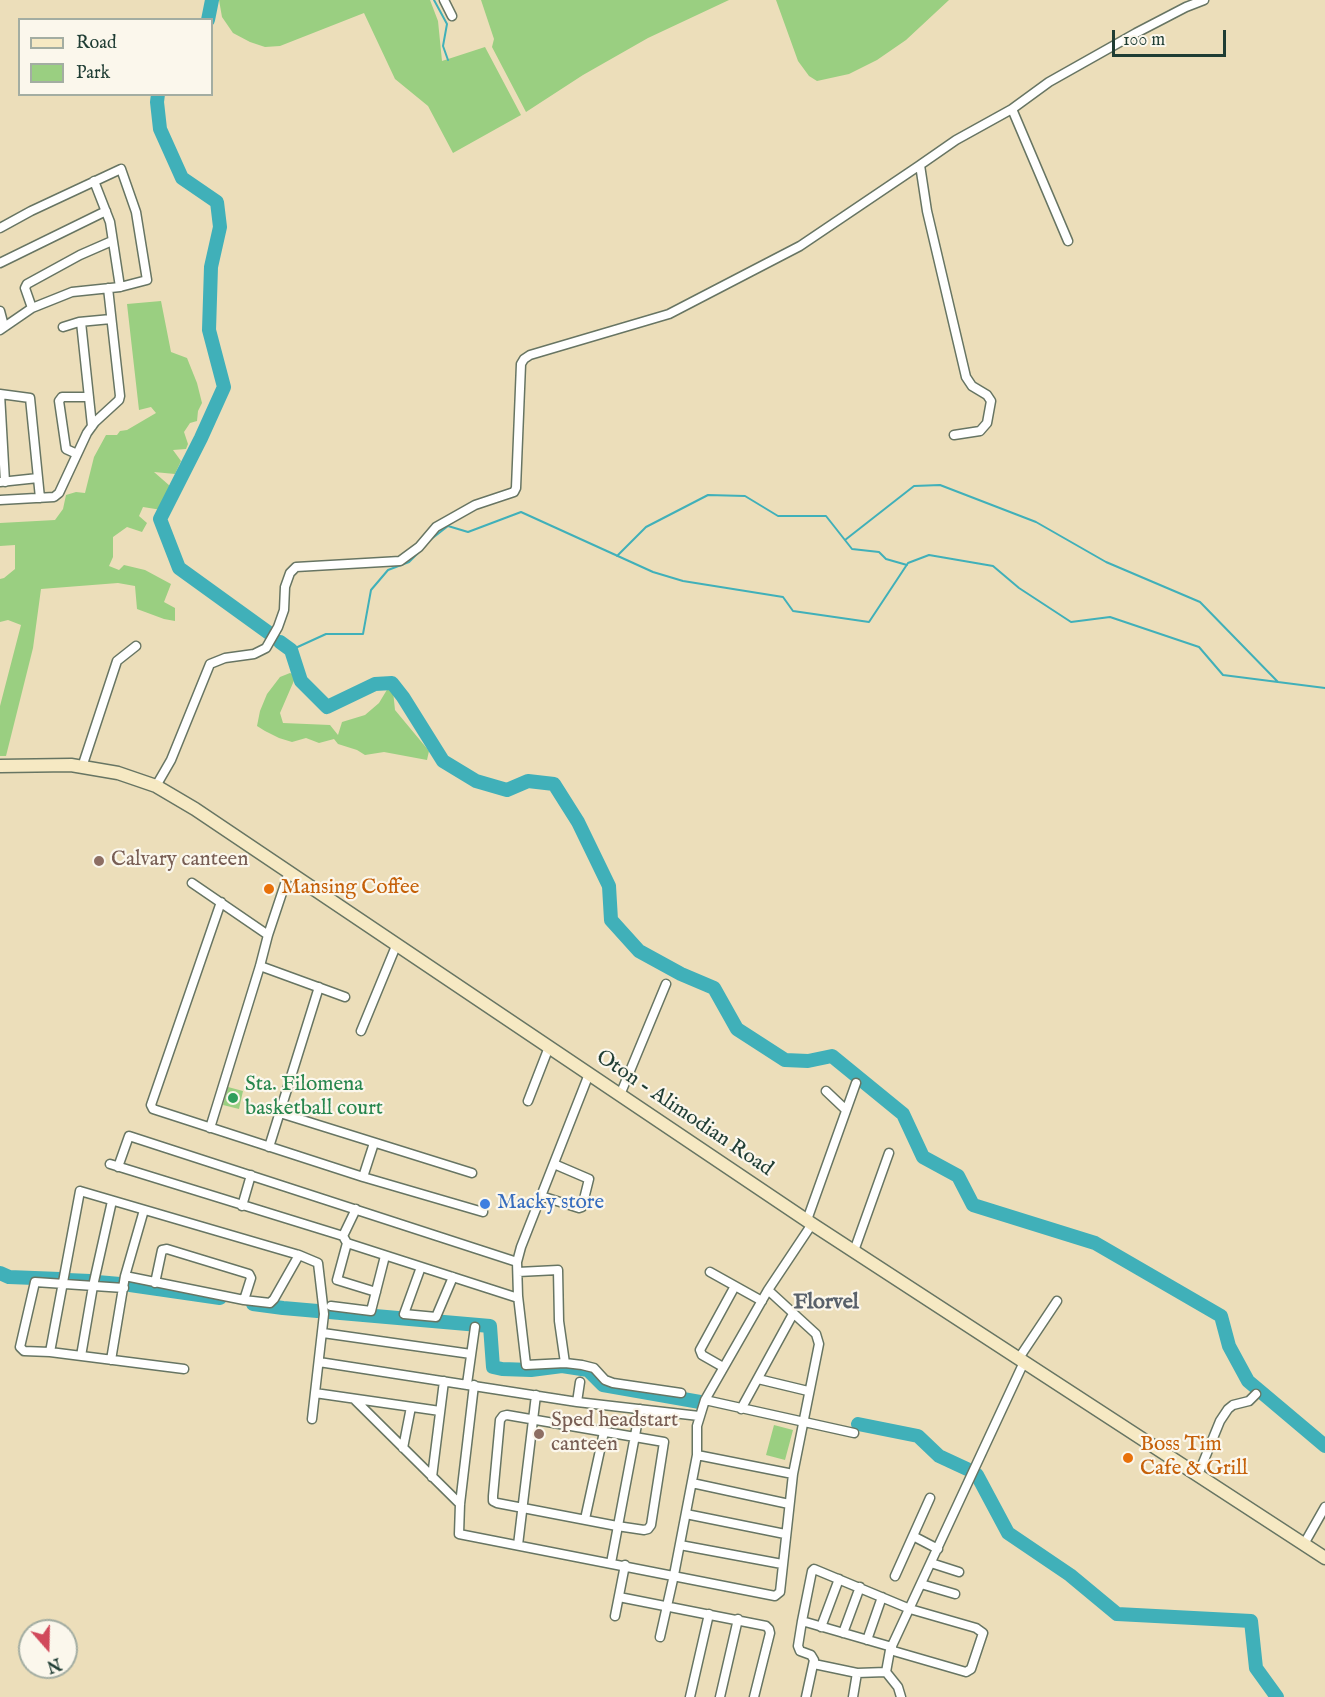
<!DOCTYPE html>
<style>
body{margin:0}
#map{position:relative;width:1325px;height:1697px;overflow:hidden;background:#ecdeba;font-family:"IM FELL English",serif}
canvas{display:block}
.legend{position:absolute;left:18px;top:18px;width:195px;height:78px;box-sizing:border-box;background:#fbf7ec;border:2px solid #a3ada2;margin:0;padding:8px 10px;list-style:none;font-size:18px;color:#1f3d34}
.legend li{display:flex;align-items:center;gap:12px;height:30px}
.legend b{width:30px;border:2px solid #a3ada2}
.north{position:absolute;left:18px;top:1619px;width:60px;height:60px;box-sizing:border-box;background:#fbf7ec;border:2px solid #a3ada2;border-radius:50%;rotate:160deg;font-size:16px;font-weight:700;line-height:24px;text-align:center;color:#1f3d34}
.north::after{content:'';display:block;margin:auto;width:21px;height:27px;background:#d1495b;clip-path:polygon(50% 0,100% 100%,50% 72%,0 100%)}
.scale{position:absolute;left:1112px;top:30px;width:114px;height:27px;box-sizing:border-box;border:3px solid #1f3d34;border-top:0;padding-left:8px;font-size:18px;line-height:21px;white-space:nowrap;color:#1f3d34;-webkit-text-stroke:4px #fbf7ec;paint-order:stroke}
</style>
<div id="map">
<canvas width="1325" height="1697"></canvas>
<ul class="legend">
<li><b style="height:8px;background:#f6e9c3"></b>Road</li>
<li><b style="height:16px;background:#9acf81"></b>Park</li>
</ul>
<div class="north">N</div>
<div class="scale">100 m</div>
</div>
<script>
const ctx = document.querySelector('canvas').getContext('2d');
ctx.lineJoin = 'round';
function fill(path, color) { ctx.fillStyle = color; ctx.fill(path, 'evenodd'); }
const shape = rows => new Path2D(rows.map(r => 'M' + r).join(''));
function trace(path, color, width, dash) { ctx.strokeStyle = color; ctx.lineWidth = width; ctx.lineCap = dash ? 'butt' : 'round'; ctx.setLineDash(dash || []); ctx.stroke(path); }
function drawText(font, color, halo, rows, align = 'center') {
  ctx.font = font + ' "IM FELL English",serif'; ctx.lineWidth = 4.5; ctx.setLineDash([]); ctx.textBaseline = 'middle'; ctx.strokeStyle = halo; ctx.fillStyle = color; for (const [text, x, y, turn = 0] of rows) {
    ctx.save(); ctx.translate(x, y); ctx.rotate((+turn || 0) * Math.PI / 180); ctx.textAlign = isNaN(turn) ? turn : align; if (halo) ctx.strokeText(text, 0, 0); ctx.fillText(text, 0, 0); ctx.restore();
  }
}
fill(shape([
 [219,0,430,0,438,21,442,61,485,47,521,115,453,153,428,106,395,79,364,13,280,46,265,47,250,42,233,33,222,17],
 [481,0,729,0,648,38,583,75,526,112,492,47,494,39],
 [776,0,949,0,906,40,877,60,849,74,817,81,809,76,798,61],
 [161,301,171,352,187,358,197,383,202,403,198,411,197,421,190,423,184,432,188,444,186,449,173,450,181,461,175,474,154,472,178,493,168,511,143,507,139,516,147,523,142,532,127,527,113,537,113,557,109,566,119,570,124,565,145,570,171,584,164,602,175,608,175,621,164,619,137,609,135,586,118,583,41,589,33,648,6,756,0,756,0,706,21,625,8,620,0,622,0,579,4,578,15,569,15,545,0,546,0,523,55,520,63,509,66,495,76,492,85,493,94,457,106,435,117,435,120,431,127,430,156,413,151,407,139,410,127,304],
 [290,673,296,676,280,713,283,723,330,725,338,735,342,722,365,715,379,703,388,688,393,691,395,710,429,751,427,760,384,752,365,755,357,750,338,744,334,739,319,743,306,738,292,742,279,738,265,731,257,726,260,711,267,694,280,677],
 [228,1087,243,1091,239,1109,223,1105],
 [774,1425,793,1430,785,1460,766,1455]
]), '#9acf81');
trace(shape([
 [434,0,447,24,443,46,448,60],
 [430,540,448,526,468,532,521,512,653,572,683,581,783,597,793,611,869,622,908,563,929,555,993,566,1019,588,1071,622,1110,617,1199,647,1223,675,1325,688],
 [845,540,914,486,940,485,1036,522,1106,562,1200,602,1278,682],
 [617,556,646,527,708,495,745,496,778,516,826,516,852,549,879,552,886,559,907,565],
 [291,650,326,634,363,634,371,590,388,570,409,562,418,553]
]), '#40b0b9', 2);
trace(shape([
 [208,20,212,0],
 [158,94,157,102,160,129,182,178,217,202,220,227,211,267,209,330,224,387,201,438,160,519,179,568,269,633],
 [280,642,291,650,301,681,327,707,375,684,392,683,403,697,443,761,476,781,507,790,528,781,554,784,578,822,609,886,611,920,639,951,681,974,714,988,737,1029,785,1060,808,1061,832,1056,903,1114,923,1157,958,1176,973,1205,1095,1243,1221,1316,1229,1346,1248,1381,1325,1446],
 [0,1273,9,1277,60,1279],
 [67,1280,90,1281],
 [97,1282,120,1284],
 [130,1285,220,1298],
 [253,1304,283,1308,490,1326,493,1367,502,1369,531,1370,562,1366,588,1370,603,1385,700,1402],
 [858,1424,918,1436,939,1456,967,1469],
 [977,1475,1008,1533,1070,1575,1117,1614,1251,1621,1256,1668,1277,1697]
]), '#40b0b9', 14);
const street = shape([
 [444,0,452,16],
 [920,165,956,140,1012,109],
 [94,181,110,222,120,287],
 [0,228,31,211,121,169,136,212,147,280,120,287,72,292,32,308,0,330],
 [1068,241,1012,109,1049,82,1136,33,1186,7,1204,0],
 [0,263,106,211],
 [32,308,25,288,27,284,80,255,112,241],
 [0,311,4,326],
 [81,322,92,426],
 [63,327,79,322,111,319],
 [0,394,30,398,40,498],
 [0,394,5,482],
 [77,454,66,449,59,401,62,397,89,397],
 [0,482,38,478],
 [0,500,54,497,59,493,87,433,95,422,119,400,120,396,108,288],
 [82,767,117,661,136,646],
 [156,786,171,760,210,664,225,658,254,654,266,648,278,627,284,610,285,587,290,573,296,567,400,561,419,547,436,527,475,505,514,492,516,488,521,364,524,359,530,355,669,314,800,246,920,165,927,211,966,377,972,386,987,395,991,401,987,423,980,431,954,435],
 [192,883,268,935],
 [221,902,151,1105,153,1109,363,1177,483,1212],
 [260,966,345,997],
 [361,1031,396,946],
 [589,1074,521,1247,517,1262,518,1296,526,1365,565,1363,582,1365,594,1368,605,1380,613,1383,681,1393],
 [826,1091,846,1110],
 [620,1095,666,984],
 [528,1101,549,1047],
 [280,1113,472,1173],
 [210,1128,260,966,268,935,289,872],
 [269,1147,319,987],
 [110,1164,343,1236,347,1243,518,1298],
 [118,1167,129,1136,517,1262],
 [363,1177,374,1143],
 [541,1196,579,1208,582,1207,589,1179,554,1164],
 [242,1206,251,1175],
 [807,1220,856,1083],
 [343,1236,356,1209],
 [347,1243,337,1280,376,1292],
 [854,1251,889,1153],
 [421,1267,404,1314,436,1317,453,1277],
 [518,1272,558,1270,559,1321,565,1363],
 [710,1272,762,1301],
 [125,1276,244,1300,270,1303,274,1299,299,1255],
 [155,1283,162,1250,167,1249,249,1274,251,1278,244,1300],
 [124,1288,35,1282,20,1347,24,1351,50,1352,184,1369],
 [331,1306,371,1311,385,1256],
 [323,1333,471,1354],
 [50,1352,80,1191,299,1255,318,1263,324,1314,312,1419],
 [81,1356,93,1286,112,1201],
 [1019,1358,1057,1301],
 [111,1360,125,1276,144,1210],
 [319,1362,577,1402,699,1416],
 [723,1367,702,1355,700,1350,735,1286],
 [758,1379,808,1391],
 [467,1384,475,1327],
 [474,1385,460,1504,459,1534,775,1596,780,1592,793,1474,819,1344,816,1334,768,1290],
 [315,1393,440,1411],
 [354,1399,460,1504],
 [705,1400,854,1433],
 [577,1402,580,1382],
 [741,1409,793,1314],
 [507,1415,664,1442,651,1525,648,1529,644,1530,617,1526,497,1503,493,1501,493,1496,500,1420,503,1416,507,1415],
 [403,1448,411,1407],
 [697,1455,793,1474],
 [1198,1475,1220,1421,1228,1409,1233,1405,1249,1401,1256,1394],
 [432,1477,444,1381],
 [692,1483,789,1504],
 [686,1514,785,1534],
 [585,1519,604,1432],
 [913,1536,938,1549],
 [1304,1544,1325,1507],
 [518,1545,536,1395],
 [680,1545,782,1564],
 [611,1563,640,1409],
 [931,1563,959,1572],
 [895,1576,930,1498],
 [921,1584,955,1594],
 [619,1597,766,1626,769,1629,770,1633,754,1697],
 [615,1616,625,1565],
 [802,1621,892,1647],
 [821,1627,839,1579],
 [843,1633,860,1587],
 [660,1637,674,1575,697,1455,697,1426,705,1400,768,1290,812,1224],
 [867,1640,882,1597],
 [814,1664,857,1673,886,1672],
 [690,1697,709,1614],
 [720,1697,738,1619],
 [806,1697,814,1660,811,1655,800,1651,798,1646,802,1621,812,1571,814,1569,910,1609,976,1628,983,1633,971,1669,966,1672,890,1650],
 [853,1697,857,1673],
 [901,1697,898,1687,886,1672,890,1650,1024,1362]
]);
const secondary = shape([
 [0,766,71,765,118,773,156,786,195,809,812,1224,1325,1558]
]);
trace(street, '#677563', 11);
trace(secondary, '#677563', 15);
trace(street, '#fff', 8);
trace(secondary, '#f6e9c3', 12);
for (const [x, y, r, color] of [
 [99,861,6,"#8d6e63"],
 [269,889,6,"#e8710a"],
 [233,1098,6,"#2e9e5b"],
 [485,1204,6,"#3f7fe0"],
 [539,1434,6,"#8d6e63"],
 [1128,1458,6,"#e8710a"]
]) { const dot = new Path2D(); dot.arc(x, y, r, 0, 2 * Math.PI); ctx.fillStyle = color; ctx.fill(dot); trace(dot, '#fbf7ec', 2); }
drawText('21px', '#785e54', '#fbf7ec', [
 ["Calvary canteen",111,861],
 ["Sped headstart",551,1422],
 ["canteen",551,1446]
], 'left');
drawText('21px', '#c56008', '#fbf7ec', [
 ["Mansing Coffee",281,889],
 ["Boss Tim",1140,1446],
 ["Cafe & Grill",1140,1470]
], 'left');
drawText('21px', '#27864d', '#fbf7ec', [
 ["Sta. Filomena",245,1086],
 ["basketball court",245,1110]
], 'left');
drawText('21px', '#1f3d34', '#fbf7ec', [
 ["Oton - Alimodian Road",684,1114,34]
]);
drawText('21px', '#366cbe', '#fbf7ec', [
 ["Macky store",497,1204]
], 'left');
drawText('bold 22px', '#59616a', '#fbf7ec', [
 ["Florvel",826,1303]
]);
</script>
